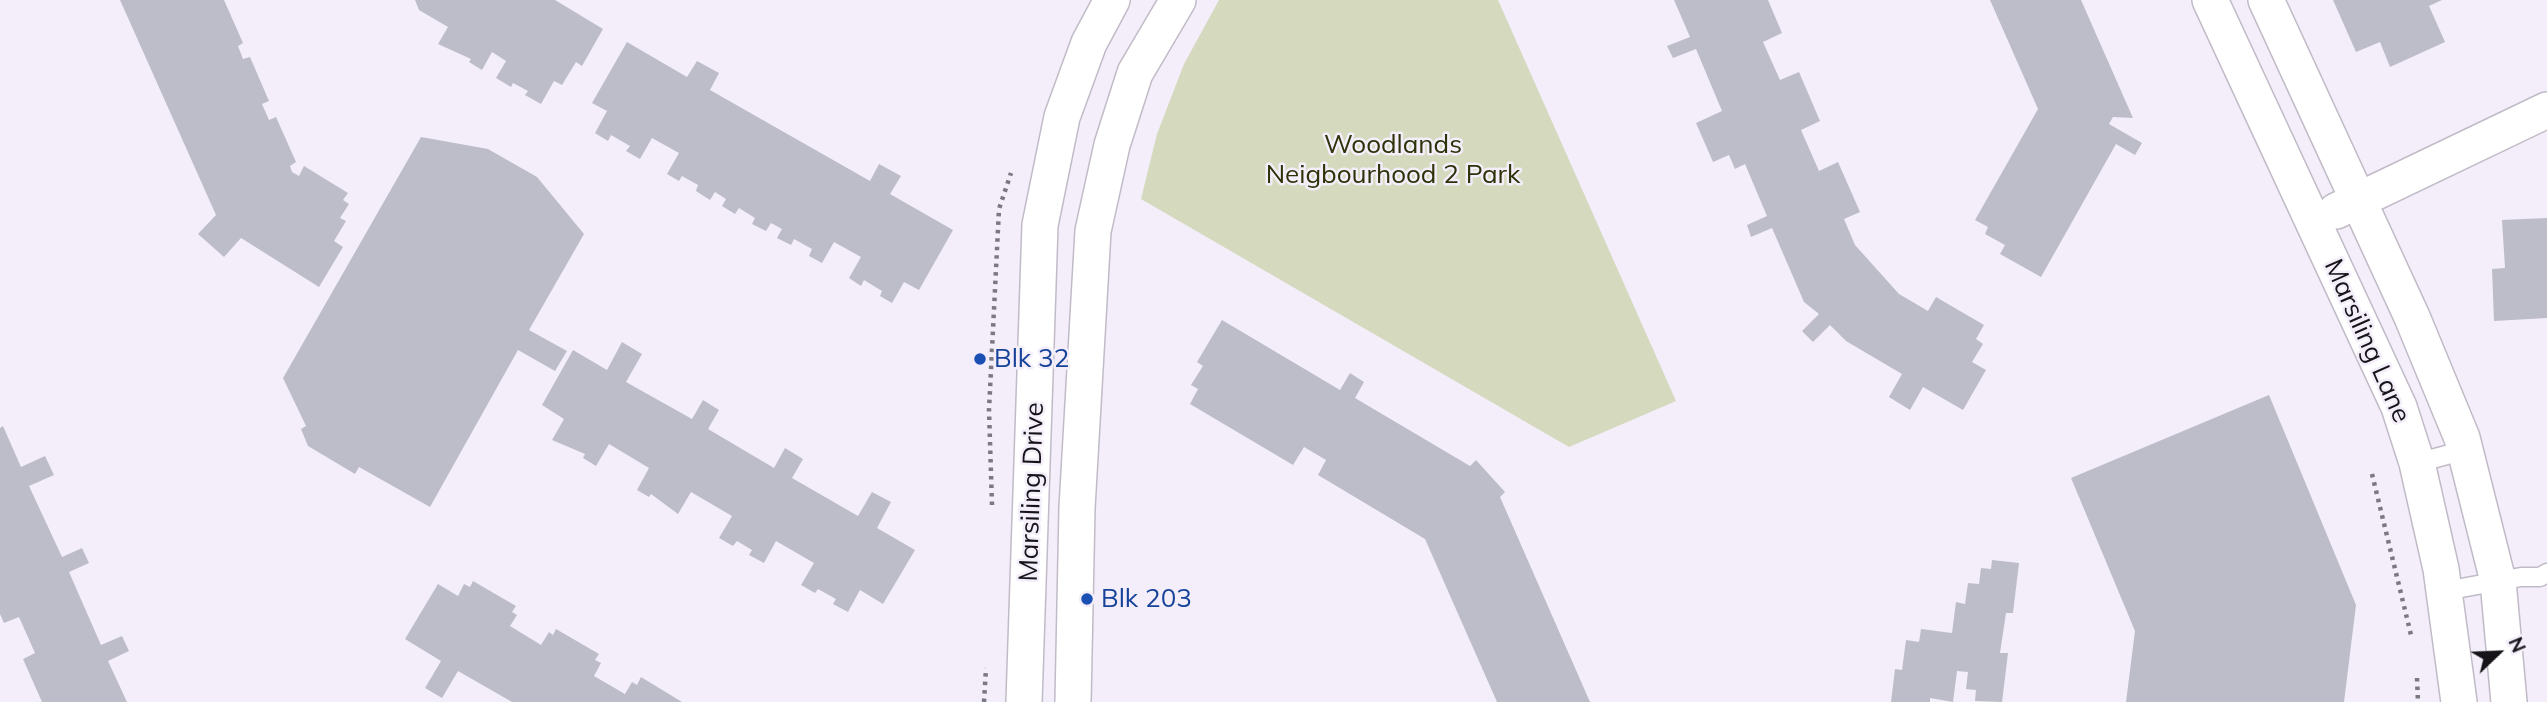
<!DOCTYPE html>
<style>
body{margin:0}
#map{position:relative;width:2547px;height:702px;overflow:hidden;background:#f3eefa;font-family:Mulish,sans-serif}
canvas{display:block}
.north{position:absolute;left:2463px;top:618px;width:70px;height:70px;-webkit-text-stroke:5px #f3eefa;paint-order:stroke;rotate:67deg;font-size:19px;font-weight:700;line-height:28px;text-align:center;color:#161419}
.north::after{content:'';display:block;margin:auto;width:24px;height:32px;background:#161419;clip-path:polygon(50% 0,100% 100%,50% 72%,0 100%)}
</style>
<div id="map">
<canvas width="2547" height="702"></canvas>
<div class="north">N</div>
</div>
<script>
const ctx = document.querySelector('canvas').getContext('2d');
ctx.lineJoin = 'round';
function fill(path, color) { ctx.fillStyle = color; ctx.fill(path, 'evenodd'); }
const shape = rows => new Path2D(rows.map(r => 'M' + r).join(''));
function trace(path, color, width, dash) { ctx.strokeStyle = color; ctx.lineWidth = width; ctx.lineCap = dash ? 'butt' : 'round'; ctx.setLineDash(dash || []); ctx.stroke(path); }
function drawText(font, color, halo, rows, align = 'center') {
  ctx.font = font + ' Mulish,sans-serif'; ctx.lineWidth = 5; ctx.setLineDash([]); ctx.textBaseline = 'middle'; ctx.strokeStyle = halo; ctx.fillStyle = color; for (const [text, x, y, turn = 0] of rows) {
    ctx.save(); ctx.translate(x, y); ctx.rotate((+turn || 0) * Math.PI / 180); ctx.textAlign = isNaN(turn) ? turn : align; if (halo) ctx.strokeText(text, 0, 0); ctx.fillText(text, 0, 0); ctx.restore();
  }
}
fill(shape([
 [1219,0,1498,0,1676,401,1569,447,1141,199,1157,134,1184,64]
]), '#d5d9bd');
fill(shape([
 [120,0,224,0,243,43,238,46,243,59,250,57,269,101,262,104,269,120,276,117,296,162,290,166,292,172,299,176,304,166,348,193,343,200,349,204,340,218,346,221,334,241,343,247,319,287,241,238,224,257,198,234,216,215],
 [415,0,555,0,603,29,582,66,576,62,562,85,554,81,541,104,525,95,528,91,513,83,511,87,496,78,506,61,492,52,482,70,469,62,471,59,438,44,448,27,419,10],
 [1674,0,1768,0,1782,33,1763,42,1780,80,1799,72,1820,121,1801,130,1819,171,1838,162,1860,212,1844,219,1855,245,1899,294,1928,311,1936,297,1984,325,1976,339,1983,344,1972,362,1986,370,1963,410,1923,387,1910,410,1889,397,1902,374,1846,341,1830,325,1813,342,1802,331,1819,314,1804,302,1772,228,1751,237,1747,225,1767,216,1745,164,1735,169,1729,155,1713,162,1696,123,1722,111,1696,49,1673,58,1667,46,1690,37],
 [1990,0,2081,0,2133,118,2113,117,2109,124,2142,143,2135,155,2116,144,2041,277,2000,254,2005,245,1985,234,1988,227,1975,220,2038,109],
 [2333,0,2442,0,2429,6,2445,42,2390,67,2380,42,2356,52],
 [627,42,687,77,697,61,719,73,710,90,870,181,879,164,901,176,890,194,953,230,919,290,904,282,892,303,880,296,882,291,864,280,861,286,849,278,861,257,834,242,822,263,809,256,812,249,794,239,791,245,777,238,782,229,771,223,766,231,752,224,755,218,739,208,735,214,722,206,726,199,715,192,710,200,696,191,698,185,682,176,679,181,667,174,679,153,652,138,640,159,626,151,630,146,611,135,608,141,595,133,607,111,592,103],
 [421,137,488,149,537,177,584,234,529,330,567,351,555,371,518,350,430,507,359,467,355,474,308,446,301,429,306,426,283,378],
 [2547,218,2547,318,2494,321,2492,269,2505,268,2502,220],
 [1222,320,1340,390,1350,373,1364,382,1355,398,1470,466,1476,460,1505,492,1500,497,1590,702,1497,702,1425,539,1318,475,1326,460,1304,447,1293,465,1190,404,1198,389,1191,385,1203,366,1197,362],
 [622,342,642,354,626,382,692,419,703,400,719,410,708,429,774,468,785,448,803,459,792,478,858,516,872,492,891,502,877,528,915,550,883,604,860,590,848,612,833,604,836,599,818,589,815,593,801,585,814,563,776,541,764,563,749,555,752,550,737,541,733,546,719,538,732,516,691,492,678,514,651,494,649,497,637,490,649,468,609,444,596,466,583,458,585,454,552,440,564,419,542,405,573,350,607,370],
 [2269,395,2356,605,2344,702,2126,702,2135,631,2071,478],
 [3,426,21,467,45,456,54,475,29,486,62,557,82,548,89,563,69,572,101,645,122,636,129,651,108,661,127,702,42,702,23,659,35,653,19,617,4,623,0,614,0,428],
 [1992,560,2019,563,2013,613,2006,613,2000,653,2008,653,2002,702,1975,701,1976,690,1966,689,1968,672,1957,671,1953,702,1930,698,1930,702,1891,702,1895,669,1902,670,1906,640,1919,642,1921,629,1952,633,1956,602,1965,604,1968,583,1979,584,1981,568,1991,569],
 [473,581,516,606,512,612,517,615,510,626,541,645,549,632,553,635,556,629,599,654,595,660,601,663,594,676,625,694,632,682,637,685,641,677,682,702,512,702,458,671,442,698,425,688,441,661,405,639,438,584,458,596,464,584,470,587]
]), '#bdbdc9');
const service = shape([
 [2417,463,2465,450],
 [2445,591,2521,577,2540,577,2547,573]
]);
const minor = shape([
 [2210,0,2399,407,2417,463,2441,569,2459,702],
 [2266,0,2412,317,2462,438,2498,581,2509,702],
 [2336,211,2547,110],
 [1024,702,1040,225,1062,117,1089,43,1112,0],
 [1073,702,1077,508,1093,231,1112,145,1135,73,1178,0]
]);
trace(service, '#c1bbc7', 21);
trace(minor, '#c1bbc7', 38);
trace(shape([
 [2372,474,2412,639],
 [992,505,989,410,999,209,1011,173],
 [2417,678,2418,702],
 [984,702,986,668]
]), '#7b7880', 4.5, [3.5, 5]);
trace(service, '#fff', 18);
trace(minor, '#fff', 35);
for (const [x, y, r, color] of [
 [980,359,7,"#1a4fb4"],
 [1087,599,7,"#1a4fb4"]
]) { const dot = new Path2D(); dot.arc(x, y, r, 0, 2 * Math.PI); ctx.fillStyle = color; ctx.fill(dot); trace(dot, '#f3eefa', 2.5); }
drawText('26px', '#2e3208', '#f3eefa', [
 ["Woodlands",1393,145],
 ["Neigbourhood 2 Park",1393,175]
]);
drawText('26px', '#161419', '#f3eefa', [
 ["Marsiling Lane",2367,341,66],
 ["Marsiling Drive",1032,492,-88]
]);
drawText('26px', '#164399', '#f3eefa', [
 ["Blk 32",994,359],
 ["Blk 203",1101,599]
], 'left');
</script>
